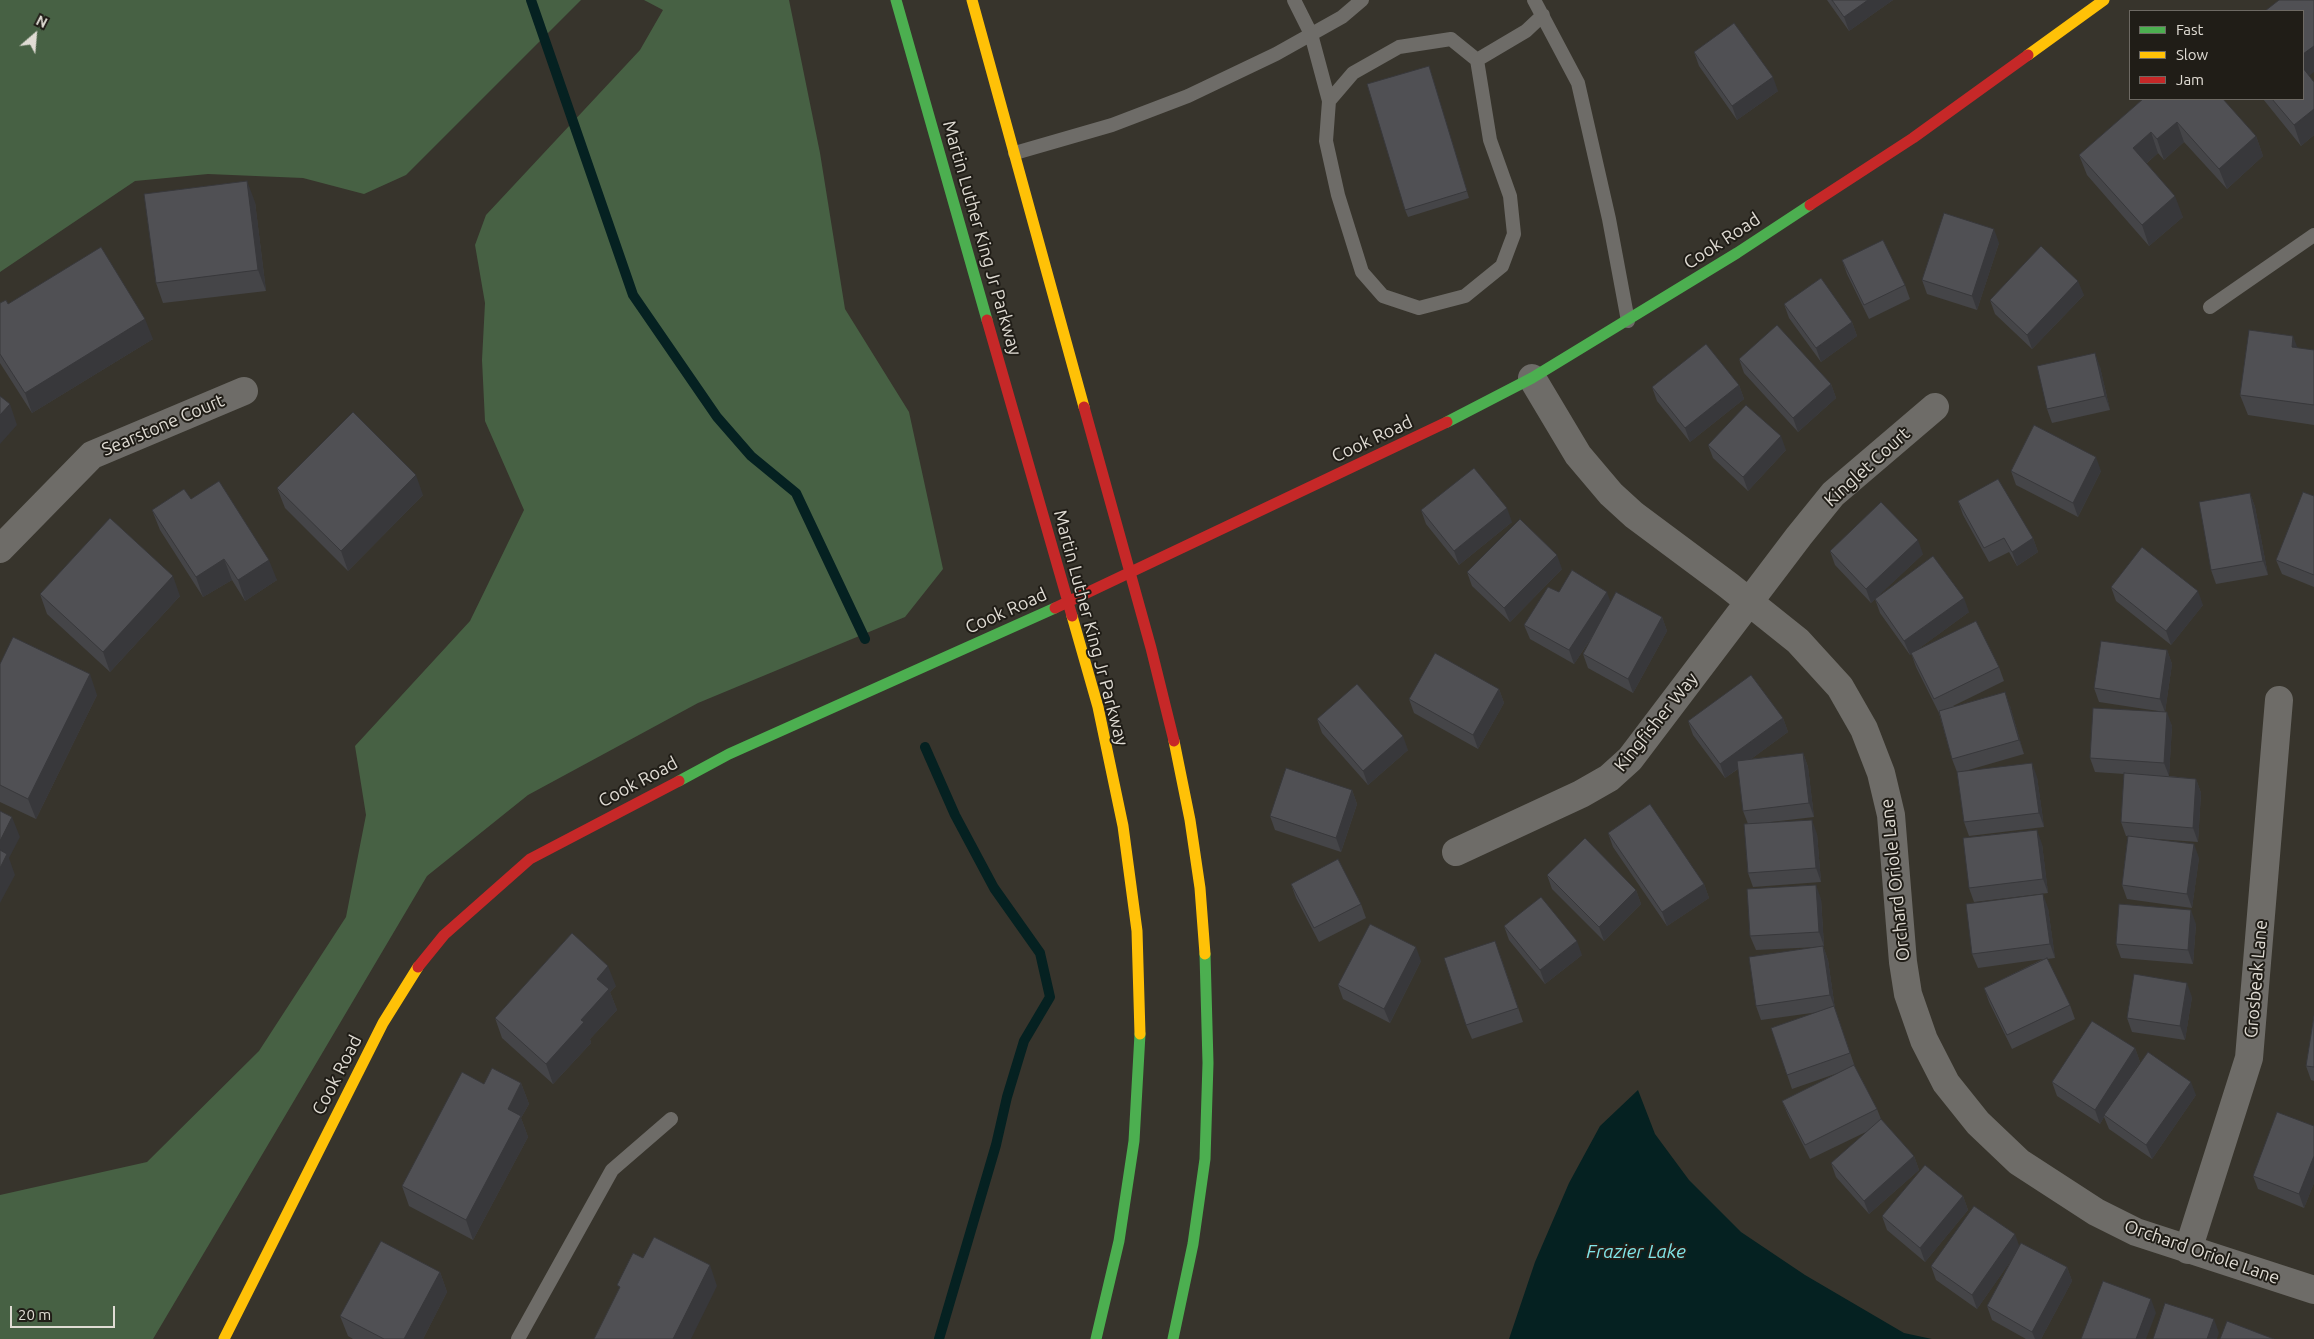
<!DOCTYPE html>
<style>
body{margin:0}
#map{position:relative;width:2314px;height:1339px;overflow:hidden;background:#37342c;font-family:Ubuntu,sans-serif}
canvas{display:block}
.legend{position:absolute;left:2129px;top:10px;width:175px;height:90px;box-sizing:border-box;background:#201d17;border:1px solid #6d6963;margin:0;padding:6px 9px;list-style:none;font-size:15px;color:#e0dcd4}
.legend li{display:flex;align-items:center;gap:10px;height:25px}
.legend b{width:25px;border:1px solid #6d6963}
.north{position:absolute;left:10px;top:10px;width:50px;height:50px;-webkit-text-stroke:4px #201d17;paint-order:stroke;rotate:27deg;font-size:14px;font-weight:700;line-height:20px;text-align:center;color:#e0dcd4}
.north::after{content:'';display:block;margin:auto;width:18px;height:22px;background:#e0dcd4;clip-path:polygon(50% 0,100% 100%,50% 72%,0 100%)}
.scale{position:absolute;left:10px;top:1306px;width:105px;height:22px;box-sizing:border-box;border:2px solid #e0dcd4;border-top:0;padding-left:6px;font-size:15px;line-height:18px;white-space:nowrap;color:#e0dcd4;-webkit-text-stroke:4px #201d17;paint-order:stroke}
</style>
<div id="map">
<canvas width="2314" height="1339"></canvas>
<ul class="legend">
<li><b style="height:6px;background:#4caf50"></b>Fast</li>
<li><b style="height:6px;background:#ffc107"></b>Slow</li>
<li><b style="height:6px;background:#c62828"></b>Jam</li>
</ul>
<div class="north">N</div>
<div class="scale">20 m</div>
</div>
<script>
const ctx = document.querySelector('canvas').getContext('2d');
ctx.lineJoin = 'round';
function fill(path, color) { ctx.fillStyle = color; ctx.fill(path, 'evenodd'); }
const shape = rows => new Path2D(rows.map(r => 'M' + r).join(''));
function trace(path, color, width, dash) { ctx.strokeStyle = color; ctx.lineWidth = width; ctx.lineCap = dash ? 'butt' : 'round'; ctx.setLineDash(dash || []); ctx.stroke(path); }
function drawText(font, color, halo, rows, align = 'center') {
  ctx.font = font + ' Ubuntu,sans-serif'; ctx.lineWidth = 4; ctx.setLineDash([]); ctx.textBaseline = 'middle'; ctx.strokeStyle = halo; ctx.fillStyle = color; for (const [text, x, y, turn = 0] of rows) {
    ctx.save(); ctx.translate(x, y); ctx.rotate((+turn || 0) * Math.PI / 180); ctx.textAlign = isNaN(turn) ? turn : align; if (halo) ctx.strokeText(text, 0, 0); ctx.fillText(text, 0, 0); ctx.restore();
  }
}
fill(shape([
 [0,0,581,0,406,175,364,194,303,178,208,174,135,181,0,272],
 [644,0,789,0,820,153,845,309,909,412,943,569,905,617,698,703,528,795,427,876,153,1339,0,1339,0,1195,147,1162,259,1051,346,917,366,815,355,746,470,621,524,510,485,421,482,360,485,303,475,245,486,215,640,50,663,10]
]), '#476144');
fill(shape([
 [1638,1090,1655,1134,1689,1180,1741,1232,1805,1275,1904,1333,1932,1339,1509,1339,1535,1262,1569,1183,1600,1126]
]), '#052121');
trace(shape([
 [531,0,633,295,717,417,751,456,796,493,865,639],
 [925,747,955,815,994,888,1040,953,1050,997,1024,1041,1007,1097,996,1145,939,1339]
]), '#052121', 10);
trace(shape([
 [1294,0,1311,34,1329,101],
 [1534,0,1578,83,1609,219,1628,321],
 [1451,39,1477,60,1490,140,1510,196,1514,234,1502,266,1465,296,1419,308,1383,296,1362,272,1338,195,1326,141,1329,101,1353,73,1399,47,1451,39],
 [1477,60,1526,31,1543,15],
 [1015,153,1112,125,1188,96,1276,54,1342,17,1362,0],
 [2210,307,2314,235],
 [518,1339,612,1170,671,1119]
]), '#6e6c68', 14);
trace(shape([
 [1532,378,1578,455,1611,494,1634,515,1728,585,1798,641,1840,687,1864,729,1881,773,1891,815,1903,962,1908,994,1924,1040,1946,1083,1978,1123,2019,1162,2096,1212,2136,1232,2314,1290],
 [0,549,92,455,244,391],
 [1456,852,1581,794,1609,778,1630,759,1799,536,1833,494,1935,407],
 [2188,1250,2249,1058,2279,700]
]), '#6e6c68', 28);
trace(shape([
 [896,0,987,320],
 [1447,422,1532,378,1737,253,1810,205],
 [679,781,729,754,1055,608],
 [1096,1339,1119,1241,1134,1141,1140,1034],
 [1173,1339,1193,1244,1205,1159,1208,1063,1205,954]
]), '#4caf50', 11);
trace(shape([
 [972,0,1084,407],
 [2028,55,2104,0],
 [1072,616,1098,707,1123,826,1137,931,1140,1034],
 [1174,741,1190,820,1200,888,1205,954],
 [224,1339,383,1023,418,967]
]), '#ffc107', 11);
trace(shape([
 [1810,205,1913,138,2028,55],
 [987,320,1072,616],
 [1084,407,1151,648,1174,741],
 [1055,608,1447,422],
 [418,967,444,935,530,859,679,781]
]), '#c62828', 11);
fill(shape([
 [1827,0,1893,0,1849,31],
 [1694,52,1778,91,1737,120,1699,66],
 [1429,66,1469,198,1408,217,1405,210],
 [2314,82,2314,135,2301,146,2263,99,2303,99],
 [2143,99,2256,136,2263,156,2227,189,2184,142,2164,160,2158,153,2146,164,2183,217,2149,246,2087,175,2079,155],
 [255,202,266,291,163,303,156,283],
 [1999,243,1977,310,1927,294,1922,280],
 [1842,260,1905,285,1910,299,1869,319,1847,274],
 [2084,295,2032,349,1995,314,1990,300],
 [0,303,8,304,153,339,32,413,0,363],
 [1784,304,1852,322,1857,336,1821,362,1789,318],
 [2314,350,2314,425,2248,415,2240,395],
 [1739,359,1831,384,1836,398,1798,432,1744,373],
 [2100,367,2110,410,2052,423,2047,409],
 [1739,385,1744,399,1690,442,1657,401,1652,387],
 [1708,445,1786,450,1748,491,1713,458],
 [2011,471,2101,471,2078,517,2016,485],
 [277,488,423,495,348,571,285,508],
 [2250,493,2255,507,2268,575,2216,584,2211,570],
 [2314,496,2314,587,2282,574,2276,560],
 [191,499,277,580,245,601,232,580,203,597,160,530,152,510],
 [1958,501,2033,538,2038,552,2017,566,2009,552,1989,562,1963,515],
 [1421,510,1512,522,1459,565,1426,524],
 [1830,551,1923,554,1878,596,1969,612,1914,652,1999,667,2004,681,1953,706,2010,706,2024,754,1965,771,2037,777,2044,827,1969,836,1964,822,1957,772,1952,759,1939,713,1916,667,1911,653,1910,655,1880,613,1875,599,1871,603,1835,565],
 [1562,569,1510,622,1472,586,1467,572],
 [2111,587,2203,605,2171,645,2116,601],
 [1559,592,1611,603,1662,617,1667,631,1633,693,1588,668,1583,654,1592,637,1574,664,1530,639,1524,625],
 [40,594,180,596,110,672,47,614],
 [2167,650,2172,664,2165,712,2172,726,2169,776,2196,779,2201,793,2198,842,2144,838,2199,858,2192,908,2127,899,2122,885,2128,836,2126,836,2121,822,2124,774,2095,772,2090,758,2158,711,2099,702,2094,688],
 [0,664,97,695,36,819,0,802],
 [1499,689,1504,703,1478,749,1414,713,1409,699],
 [1783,718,1788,732,1751,759,1803,753,1808,767,1814,817,1771,822,1817,834,1821,882,1753,887,1748,873,1748,824,1743,811,1738,769,1725,778,1693,735,1688,721],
 [1317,719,1408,750,1368,785,1322,733],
 [1352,790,1357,804,1341,852,1275,830,1270,816],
 [1608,833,1704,884,1709,898,1667,926,1613,847],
 [2042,844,2048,893,1974,902,1969,888],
 [1547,875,1636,890,1641,904,1604,941,1552,889],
 [1291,884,1361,904,1366,918,1319,942,1296,898],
 [1821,899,1824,946,1823,946,1828,960,1835,1009,1855,1067,1877,1109,1881,1119,1914,1156,1919,1170,1869,1214,1836,1177,1831,1163,1868,1131,1810,1159,1788,1115,1782,1101,1838,1073,1792,1089,1771,1028,1819,1012,1761,1020,1756,1006,1818,947,1756,950,1750,936],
 [2048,908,2055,958,2047,959,2070,1005,2075,1019,2012,1049,1989,1002,1984,988,2043,959,1978,968,1972,954],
 [2196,924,2193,964,2121,958,2116,944],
 [1504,926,1582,955,1545,984,1509,940],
 [1500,955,1523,1022,1472,1039,1466,1025],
 [1421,961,1390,1023,1343,999,1338,985],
 [616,986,610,992,617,1010,590,1039,591,1043,553,1084,502,1038,495,1018],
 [2192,997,2185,1040,2132,1032,2127,1018],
 [2314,1016,2314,1081,2311,1080,2306,1066],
 [2135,1048,2140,1062,2126,1084,2196,1095,2152,1159,2109,1129,2104,1117,2100,1124,2057,1096,2052,1082],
 [521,1083,529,1104,521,1118,528,1137,473,1240,409,1206,402,1186,484,1084],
 [2314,1126,2314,1183,2304,1208,2258,1189,2253,1176],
 [1963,1196,1968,1210,1925,1262,1887,1230,1882,1216],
 [2019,1246,2067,1267,2072,1281,2041,1339,2026,1339,1992,1320,1987,1306,2012,1259,1977,1309,1936,1280,1931,1266],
 [440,1272,447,1292,423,1339,353,1339,348,1336,340,1316]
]), '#454548');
fill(shape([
 [1868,0,1893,0,1849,31,1844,17],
 [2314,46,2314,72,2304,80,2303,77,2303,54],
 [1773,77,1778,91,1737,120,1732,106],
 [2314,109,2314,135,2301,146,2294,125],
 [2177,122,2184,142,2164,160,2157,139],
 [2151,132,2158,153,2140,169,2133,148],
 [2256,136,2263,156,2227,189,2219,169],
 [247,181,255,202,266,291,258,270],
 [2175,196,2183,217,2149,246,2142,225],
 [1994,229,1999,243,1977,310,1972,296],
 [2078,281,2084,295,2032,349,2027,335],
 [145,319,153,339,32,413,25,393],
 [1852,322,1857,336,1821,362,1816,348],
 [2293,336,2301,357,2292,347],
 [2095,353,2100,367,2110,410,2105,396],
 [1831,384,1836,398,1798,432,1793,418],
 [1739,385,1744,399,1690,442,1685,428],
 [10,404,17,425,0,444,0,415],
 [1781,436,1786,450,1748,491,1743,477],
 [2096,457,2101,471,2078,517,2073,503],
 [416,475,423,495,348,571,341,551],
 [2250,493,2255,507,2268,575,2263,561],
 [1507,508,1512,522,1459,565,1454,551],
 [2033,538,2038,552,2017,566,2012,552],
 [1918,540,1923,554,1871,603,1866,589],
 [1557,555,1562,569,1510,622,1504,608],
 [224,559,232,580,203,597,196,577],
 [269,560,277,580,245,601,238,580],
 [173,576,180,596,110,672,103,652],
 [2198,591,2203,605,2171,645,2166,631],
 [1607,592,1612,606,1574,664,1569,650],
 [1964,598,1969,612,1910,655,1904,641],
 [1662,617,1667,631,1633,693,1628,679],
 [2167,650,2172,664,2165,712,2160,699],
 [90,674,97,695,36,819,28,799],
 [1499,689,1504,703,1478,749,1473,735],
 [2005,692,2010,706,2024,754,2019,740],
 [2167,712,2172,726,2169,776,2164,763],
 [1783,718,1788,732,1725,778,1720,764],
 [1403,736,1408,750,1368,785,1363,771],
 [1803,753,1808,767,1814,817,1809,803],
 [2032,763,2037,777,2044,827,2039,813],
 [2196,779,2201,793,2198,842,2193,828],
 [1352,790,1357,804,1341,852,1336,838],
 [12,817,20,837,9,858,15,875,0,903,0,841],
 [1812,820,1817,834,1821,882,1816,868],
 [2037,830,2042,844,2048,893,2043,879],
 [2194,844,2199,858,2192,908,2187,894],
 [1704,884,1709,898,1667,926,1662,912],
 [1816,885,1821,899,1824,946,1819,932],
 [1636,890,1641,904,1604,941,1599,927],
 [2043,894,2048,908,2055,958,2050,944],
 [2191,910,2196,924,2193,964,2188,950],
 [1577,941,1582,955,1545,984,1540,970],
 [1823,946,1828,960,1835,1009,1830,995],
 [1416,947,1421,961,1390,1023,1384,1009],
 [608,966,616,986,610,992,617,1010,590,1039,591,1043,553,1084,546,1064,581,1020,597,979],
 [2187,983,2192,997,2185,1040,2180,1026],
 [2135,1048,2140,1062,2105,1116,2104,1115,2104,1117,2100,1124,2095,1110],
 [2191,1082,2196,1095,2152,1159,2146,1145],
 [521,1083,529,1104,521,1118,528,1137,473,1240,466,1220,508,1109],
 [1914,1156,1919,1170,1869,1214,1864,1201],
 [2314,1156,2314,1183,2304,1208,2299,1194],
 [1963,1196,1968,1210,1925,1262,1920,1248],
 [2015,1234,2020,1248,1977,1309,1972,1295],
 [710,1265,717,1286,691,1339,673,1339],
 [2067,1267,2072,1281,2041,1339,2035,1339,2032,1332],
 [440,1272,447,1292,423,1339,404,1339],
 [2151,1299,2156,1313,2146,1339,2136,1339],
 [2214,1319,2219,1333,2217,1339,2207,1339]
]), '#38383b');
const building = shape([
 [1832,0,1868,0,1844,17,1832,0],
 [2279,0,2314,0,2314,46,2303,54,2303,11,2265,11,2279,0],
 [1734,23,1773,77,1732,106,1694,52,1734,23],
 [1429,66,1467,191,1405,210,1367,84,1429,66],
 [2303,68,2314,82,2314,109,2294,125,2272,99,2303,99,2303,68],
 [2143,99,2223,99,2256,136,2219,169,2177,122,2157,139,2151,132,2133,148,2175,196,2142,225,2079,155,2143,99],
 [247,181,258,270,156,283,144,194,247,181],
 [1944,213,1994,229,1972,296,1922,280,1944,213],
 [1883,240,1905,285,1864,305,1842,260,1883,240],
 [2041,246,2078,281,2027,335,1990,300,2041,246],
 [101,247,145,319,25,393,0,354,0,303,6,300,8,304,101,247],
 [1821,278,1852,322,1816,348,1784,304,1821,278],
 [1777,325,1831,384,1793,418,1739,359,1777,325],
 [2249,330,2293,336,2292,347,2314,350,2314,405,2240,395,2249,330],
 [1706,344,1739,385,1685,428,1652,387,1706,344],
 [2095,353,2105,396,2047,409,2037,366,2095,353],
 [0,396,10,404,0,415,0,396],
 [1746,405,1781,436,1743,477,1708,445,1746,405],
 [353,412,416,475,341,551,277,488,353,412],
 [2034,425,2096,457,2073,503,2011,471,2034,425],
 [1474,468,1507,508,1454,551,1421,510,1474,468],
 [1998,479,2033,538,2012,552,2004,538,1984,548,1958,501,1998,479],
 [219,481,269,560,238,580,224,559,196,577,152,510,184,489,191,499,219,481],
 [2303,492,2314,496,2314,575,2276,560,2303,492],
 [2250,493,2263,561,2211,570,2199,502,2250,493],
 [1881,502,1918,540,1866,589,1830,551,1881,502],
 [110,518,173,576,103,652,40,594,110,518],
 [1520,519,1557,555,1504,608,1467,572,1520,519],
 [2142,547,2198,591,2166,631,2111,587,2142,547],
 [1933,556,1964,598,1904,641,1875,599,1933,556],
 [1572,570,1607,592,1569,650,1524,625,1548,587,1559,592,1572,570],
 [1616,592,1662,617,1628,679,1583,654,1616,592],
 [1976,621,1999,667,1934,699,1911,653,1976,621],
 [13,637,90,674,28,799,0,785,0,664,13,637],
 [2101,641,2167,650,2160,699,2094,688,2101,641],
 [1435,653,1499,689,1473,735,1409,699,1435,653],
 [1751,675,1783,718,1720,764,1688,721,1751,675],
 [1357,684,1403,736,1363,771,1317,719,1357,684],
 [2005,692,2019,740,1952,759,1939,711,2005,692],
 [2093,708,2167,712,2164,763,2090,758,2093,708],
 [1803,753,1809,803,1743,811,1737,761,1803,753],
 [2032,763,2039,813,1964,822,1957,772,2032,763],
 [1286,768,1352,790,1336,838,1270,816,1286,768],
 [2124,773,2196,779,2193,828,2121,822,2124,773],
 [1650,804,1704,884,1662,912,1608,833,1650,804],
 [0,811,12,817,0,841,0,811],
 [1812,820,1816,868,1748,873,1744,824,1812,820],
 [2037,830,2043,879,1969,888,1963,838,2037,830],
 [2128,836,2194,844,2187,894,2122,885,2128,836],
 [1585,838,1636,890,1599,927,1547,875,1585,838],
 [0,850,7,854,0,868,0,850],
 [1338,859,1361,904,1314,928,1291,884,1338,859],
 [1816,885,1819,932,1750,936,1747,889,1816,885],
 [2043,894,2050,944,1972,954,1966,904,2043,894],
 [1541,897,1577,941,1540,970,1504,926,1541,897],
 [2119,904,2191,910,2188,950,2116,944,2119,904],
 [1370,924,1416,947,1384,1009,1338,985,1370,924],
 [572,933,608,966,597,979,609,989,581,1020,584,1022,546,1064,495,1018,572,933],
 [1495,941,1518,1008,1466,1025,1444,958,1495,941],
 [1823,946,1830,995,1756,1006,1749,957,1823,946],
 [2047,958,2070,1005,2007,1035,1984,988,2047,958],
 [2134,974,2187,983,2180,1026,2127,1018,2134,974],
 [1834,1006,1850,1053,1787,1075,1771,1028,1834,1006],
 [2314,1016,2314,1067,2306,1066,2314,1016],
 [2092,1021,2135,1048,2095,1110,2052,1082,2092,1021],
 [2148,1052,2191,1082,2146,1145,2104,1115,2148,1052],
 [1854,1065,1877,1109,1805,1145,1782,1101,1854,1065],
 [492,1068,521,1083,508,1109,521,1116,466,1220,402,1186,462,1072,484,1084,492,1068],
 [2277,1112,2314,1126,2314,1156,2299,1194,2253,1176,2277,1112],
 [1881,1119,1914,1156,1864,1201,1831,1163,1881,1119],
 [1925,1165,1963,1196,1920,1248,1882,1216,1925,1165],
 [1974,1206,2015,1234,1972,1295,1931,1266,1974,1206],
 [654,1237,710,1265,673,1339,594,1339,620,1287,617,1285,633,1253,643,1258,654,1237],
 [381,1241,440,1272,404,1339,384,1339,340,1316,381,1241],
 [2021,1243,2067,1267,2032,1332,1987,1306,2021,1243],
 [2103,1281,2151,1299,2136,1339,2081,1339,2103,1281],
 [2165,1303,2214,1319,2207,1339,2153,1339,2165,1303],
 [2227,1321,2274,1339,2220,1339,2227,1321]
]);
fill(building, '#505054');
trace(building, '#38383b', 1);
drawText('18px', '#e0dcd4', '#201d17', [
 ["Martin Luther King Jr Parkway",982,238,74],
 ["Cook Road",1722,241,-33],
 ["Searstone Court",163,425,-23],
 ["Cook Road",1372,439,-25],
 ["Kinglet Court",1867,467,-42],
 ["Cook Road",1006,611,-24],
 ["Martin Luther King Jr Parkway",1091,628,75],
 ["Kingfisher Way",1656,722,-51],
 ["Cook Road",638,782,-28],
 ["Orchard Oriole Lane",1895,880,-96],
 ["Grosbeak Lane",2256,979,-85],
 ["Cook Road",337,1075,-63],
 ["Orchard Oriole Lane",2202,1252,19]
]);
drawText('italic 19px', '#81e5e8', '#201d17', [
 ["Frazier Lake",1636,1252]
]);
</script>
